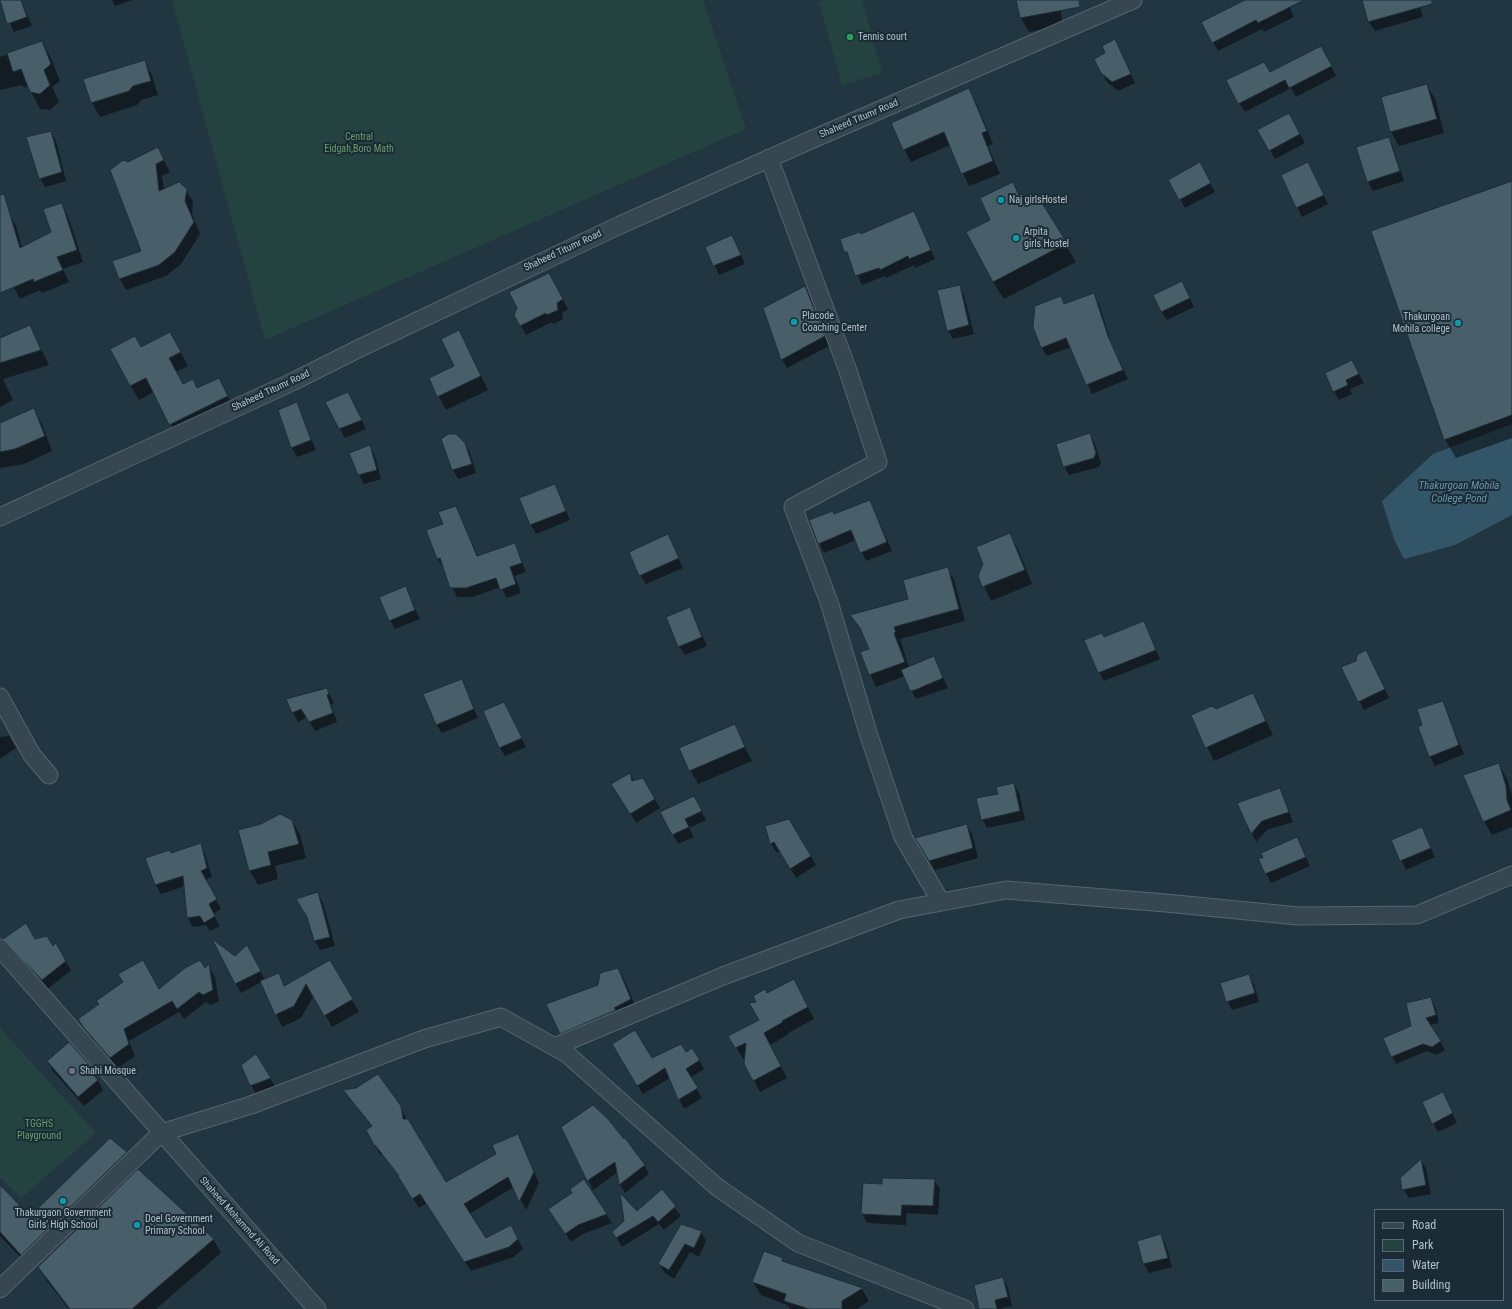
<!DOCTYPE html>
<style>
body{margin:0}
#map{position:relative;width:1512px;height:1309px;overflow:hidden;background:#223641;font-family:"Roboto Condensed",sans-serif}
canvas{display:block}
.legend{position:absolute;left:1374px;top:1209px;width:130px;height:92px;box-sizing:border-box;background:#1b2c36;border:1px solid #586872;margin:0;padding:5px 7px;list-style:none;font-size:12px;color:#b3c2cb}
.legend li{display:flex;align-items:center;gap:8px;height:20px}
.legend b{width:20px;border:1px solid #586872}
</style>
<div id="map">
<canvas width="1512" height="1309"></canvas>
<ul class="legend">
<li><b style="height:5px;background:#374751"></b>Road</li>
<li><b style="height:11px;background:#24423f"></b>Park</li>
<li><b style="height:11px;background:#335568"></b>Water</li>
<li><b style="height:11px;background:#485f6a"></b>Building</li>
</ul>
</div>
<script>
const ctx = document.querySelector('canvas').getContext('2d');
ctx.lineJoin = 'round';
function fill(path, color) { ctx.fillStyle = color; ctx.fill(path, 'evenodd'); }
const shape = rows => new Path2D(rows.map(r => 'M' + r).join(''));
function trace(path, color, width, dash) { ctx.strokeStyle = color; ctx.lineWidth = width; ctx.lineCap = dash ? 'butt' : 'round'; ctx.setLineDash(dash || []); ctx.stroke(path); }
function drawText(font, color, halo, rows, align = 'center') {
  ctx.font = font + ' "Roboto Condensed",sans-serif'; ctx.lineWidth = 4; ctx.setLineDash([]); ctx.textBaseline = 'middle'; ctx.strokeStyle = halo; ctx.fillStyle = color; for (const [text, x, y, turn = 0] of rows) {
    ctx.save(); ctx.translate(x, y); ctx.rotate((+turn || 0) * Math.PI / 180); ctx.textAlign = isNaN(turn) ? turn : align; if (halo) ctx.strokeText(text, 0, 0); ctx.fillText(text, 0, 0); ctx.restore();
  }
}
fill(shape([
 [172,0,703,0,746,129,265,340],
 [825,0,862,0,882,73,842,85,819,2],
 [0,1028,96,1133,21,1198,0,1177]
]), '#24423f');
fill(shape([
 [1512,424,1512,515,1455,545,1404,559,1394,539,1382,501,1433,454]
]), '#335568');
fill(shape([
 [0,0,21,0,32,26,14,32],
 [112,0,133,0,115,6],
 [1017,0,1059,0,1063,25,1029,32,1021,18],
 [1247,0,1286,0,1294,17,1264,32,1262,29,1218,51,1213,42],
 [1369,0,1418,0,1423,17,1375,31,1369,22],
 [42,42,51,58,60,81,52,87,59,102,50,110,40,109,28,86,24,88,22,85,0,90,0,57],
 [1119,50,1135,83,1118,91,1107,82,1102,72,1107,54],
 [1326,56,1336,76,1296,97,1291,88,1245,112,1239,103,1270,73],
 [144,62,152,75,158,95,141,100,137,105,100,117,92,103],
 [1427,85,1435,99,1444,133,1399,146,1391,132,1382,97],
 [968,89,976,102,993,144,988,146,1000,174,969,186,950,145,911,162,904,149],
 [1289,114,1305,143,1275,159,1259,131],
 [51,132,56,141,66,181,45,187,40,178],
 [1388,138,1393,147,1404,181,1373,191,1368,182],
 [158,149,170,172,162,176,164,190,186,190,193,202,192,214,200,234,181,264,166,276,126,290,120,279,114,262,142,252,128,163],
 [1308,163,1328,204,1302,217,1282,175],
 [1199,164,1215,192,1185,208,1180,199],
 [1512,182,1512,438,1456,458,1445,439],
 [1013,183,1024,203,1036,196,1076,262,1004,299,993,282,991,220],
 [62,204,68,216,83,262,63,269,69,282,42,293,40,290,20,299,13,286,0,291,0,217,9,214,16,226,22,248,52,233],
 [918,221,935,259,915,268,914,265,886,278,885,276,862,285,841,239],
 [732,236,745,264,719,275,706,248],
 [554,283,568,309,562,313,563,319,553,324,552,322,526,335,515,315],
 [959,286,964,295,974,334,953,339,948,330],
 [805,287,829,346,787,368,782,359],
 [1187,292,1194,307,1167,320,1161,311],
 [1094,295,1099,304,1112,346,1128,379,1092,394,1071,347,1047,356,1041,347,1060,297,1064,304],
 [30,327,49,365,3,379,13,400,0,407,0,340],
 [459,331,488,390,446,410,430,379,455,366],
 [178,347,188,366,176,372,183,385,197,389,219,379,235,410,178,438,154,392,139,400,131,386],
 [1352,361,1364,383,1350,389,1352,394,1339,400,1334,391],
 [353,403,366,429,345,438,340,429],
 [296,404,316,450,297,457,292,448,279,411],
 [34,409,42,424,52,451,24,464,0,468,0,424],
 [1090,435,1095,444,1101,463,1099,467,1069,475,1064,466],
 [465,443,470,453,476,473,458,479,453,470],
 [370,447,375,456,381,479,364,484,359,475],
 [555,485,570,520,536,534,531,525],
 [870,501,892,551,866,561,856,540,824,553,819,543,834,515],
 [456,507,478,557,515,545,526,572,515,576,521,593,507,598,501,587,472,597,457,597,444,568,443,568,438,559,428,531,444,525],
 [1010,535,1018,549,1032,584,991,601,979,576],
 [668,536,683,568,646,584,640,575],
 [947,568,954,580,965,621,900,639,909,668,934,658,948,688,916,699,904,676,876,687,861,653,870,650,863,634,852,616,909,600],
 [405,588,420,619,395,629,390,620],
 [690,608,707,646,685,655,679,646],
 [1144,622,1160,659,1104,681,1099,672,1104,638],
 [1371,661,1389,698,1364,710,1359,701],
 [461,680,478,718,442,733,436,724],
 [327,689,334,703,331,705,337,722,315,731,307,717,298,722,293,713],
 [1253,694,1273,735,1214,761,1192,716,1216,710],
 [1442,703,1464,754,1435,766,1430,756,1424,726],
 [509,713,526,747,505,756,500,747],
 [734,725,752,761,698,784,690,770],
 [9,736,16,748,0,759,0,737],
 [1499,765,1507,779,1512,795,1512,827,1492,835,1484,821],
 [630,774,634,781,643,779,660,808,636,823,613,785],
 [1014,784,1019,793,1025,820,987,828,982,819,999,794],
 [1280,789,1293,822,1267,830,1256,842,1238,804],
 [699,807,706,820,689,828,694,837,678,844,661,812],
 [292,820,300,835,306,858,275,866,278,879,258,885,250,871,239,831],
 [967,825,972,834,978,858,935,870,917,839],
 [766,827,811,856,816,865,796,878,780,851,777,853,771,844],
 [1421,828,1435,857,1406,870,1401,860],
 [1297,838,1310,866,1271,883,1259,859,1265,859],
 [200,845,205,854,212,877,205,880,221,909,213,914,220,926,210,931,206,925,193,927,188,918,185,886,161,894,156,885],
 [318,893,323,903,335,946,320,950,315,941,308,917],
 [5,939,34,940,53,947,56,945,71,970,48,989,10,948],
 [252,955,265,980,278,974,285,987,329,961,359,1012,332,1027,314,995,301,1018,282,1027,261,982,241,993,236,984,235,958],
 [209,966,215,977,219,1001,210,1005,206,1002,184,1019,179,1012,129,1041,135,1056,117,1069,92,1040,80,1020,159,990],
 [618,969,626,983,638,1013,568,1047,560,1033,599,986],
 [1248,975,1254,984,1259,1002,1232,1010,1227,1001],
 [800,992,814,1019,788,1033,789,1034,770,1045,787,1078,760,1092,745,1064,745,1058,743,1059,730,1036,760,1020,758,1003,766,994],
 [1431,998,1435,1006,1439,1023,1430,1025,1445,1050,1437,1055,1427,1051,1396,1064,1392,1056],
 [613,1045,652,1059,686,1054,699,1060,704,1069,690,1078,702,1098,684,1109,670,1078,643,1094],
 [48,1062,93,1071,103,1090,84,1106,53,1071],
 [242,1065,270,1078,275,1087,256,1095],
 [344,1091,400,1106,407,1120,446,1184,497,1154,517,1135,539,1183,526,1210,514,1187,469,1214,486,1240,517,1237,523,1249,514,1257,471,1271,427,1203,419,1208,399,1176,382,1154,380,1155,375,1145,372,1127],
 [1447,1102,1457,1123,1438,1132,1433,1123],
 [562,1127,644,1165,649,1174,625,1193,620,1184,618,1172,593,1190],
 [126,1153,132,1164,28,1265,0,1236,0,1186,30,1217],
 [1421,1160,1426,1169,1431,1194,1409,1198,1403,1189],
 [934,1180,940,1189,938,1215,907,1213,906,1225,867,1223,862,1214,883,1185],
 [584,1181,612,1223,583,1234,571,1242,555,1218],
 [662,1191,681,1216,664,1230,659,1224,622,1247,613,1232],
 [681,1226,701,1232,706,1241,699,1257,690,1252,674,1279,665,1273,659,1264],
 [1161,1236,1166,1245,1172,1267,1149,1273,1144,1264],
 [213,1239,221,1253,156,1309,69,1309,47,1281,39,1267],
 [782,1259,784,1263,862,1289,869,1301,857,1309,790,1309,787,1305,761,1295,753,1282],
 [1003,1278,1008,1288,1012,1306,1000,1309,981,1309]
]), '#0007');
const building = shape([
 [0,0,21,0,27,17,7,24,0,0],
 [1016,0,1079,0,1080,7,1020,18,1016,0],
 [1245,0,1304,0,1258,23,1256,20,1212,43,1201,22,1245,0],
 [1362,0,1432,0,1432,4,1368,22,1362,0],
 [1115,39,1131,74,1112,82,1101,73,1094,59,1105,53,1102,46,1115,39],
 [42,41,51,64,44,70,50,85,40,94,30,92,21,69,13,72,7,53,42,41],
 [1321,46,1332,66,1289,88,1285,80,1238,104,1226,80,1264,62,1270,72,1321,46],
 [145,60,151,81,133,86,129,91,91,103,83,79,145,60],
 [1427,84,1437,119,1390,132,1381,97,1427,84],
 [969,88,987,131,982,133,993,161,961,174,944,132,903,150,891,123,969,88],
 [1289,113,1300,134,1269,151,1257,130,1289,113],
 [51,131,62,172,39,179,26,137,51,131],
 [1389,137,1400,171,1367,182,1356,147,1389,137],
 [158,147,164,160,156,164,159,191,179,182,187,189,185,201,194,222,175,252,159,265,119,279,112,261,141,251,110,170,123,160,128,162,158,147],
 [1200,162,1211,183,1179,200,1168,180,1200,162],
 [1308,162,1324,195,1296,208,1281,175,1308,162],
 [1512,181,1512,415,1444,440,1371,231,1512,181],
 [1013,182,1022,202,1037,195,1067,243,993,282,966,232,990,220,980,198,1013,182],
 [4,194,20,248,51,232,43,209,62,203,77,250,57,257,63,270,34,282,33,279,0,293,0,195,4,194],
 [914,211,931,250,909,259,908,256,880,270,879,268,855,276,847,252,844,252,840,239,860,232,861,234,914,211],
 [732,235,741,255,713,266,705,247,732,235],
 [549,273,563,299,557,303,558,310,547,315,546,313,520,326,514,315,517,308,509,292,549,273],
 [1182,281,1190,298,1161,312,1153,295,1182,281],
 [960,285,969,325,947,331,937,290,960,285],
 [805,286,825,336,781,360,763,308,805,286],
 [1094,293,1108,336,1123,370,1086,385,1066,338,1041,348,1033,327,1035,306,1061,296,1064,304,1094,293],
 [30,325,41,350,0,363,0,338,30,325],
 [459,330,481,376,437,397,429,378,454,366,441,339,459,330],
 [170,332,181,352,169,358,183,384,193,379,197,388,219,378,228,396,169,425,146,378,130,386,110,349,135,336,141,347,170,332],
 [1352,360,1359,374,1346,380,1348,385,1333,392,1325,373,1352,360],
 [348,392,362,420,339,429,325,402,348,392],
 [297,402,311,440,291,448,278,410,297,402],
 [34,408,45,436,15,449,0,452,0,423,34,408],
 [1090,433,1096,453,1094,458,1063,467,1056,444,1090,433],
 [448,434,456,434,465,443,472,464,452,470,441,439,448,434],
 [370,445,377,470,358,475,349,453,370,445],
 [555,484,566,511,530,525,519,498,555,484],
 [870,500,887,542,860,553,851,530,818,544,809,520,833,511,834,514,870,500],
 [456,506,477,556,515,543,522,563,510,567,516,584,500,590,496,578,466,588,450,588,440,558,437,559,426,530,443,524,438,512,456,506],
 [1010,533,1025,570,982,587,978,576,983,564,976,547,1010,533],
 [668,534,679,558,639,576,629,552,668,534],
 [948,567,959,609,894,627,896,632,894,633,905,662,869,675,860,652,869,649,860,628,850,615,908,599,903,580,948,567],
 [406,586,415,610,389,621,379,597,406,586],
 [690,607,702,637,678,647,666,617,690,607],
 [1144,621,1156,650,1098,673,1084,640,1102,633,1104,637,1144,621],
 [1366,650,1385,689,1358,702,1341,667,1356,661,1357,655,1366,650],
 [934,656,943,678,915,690,910,691,901,670,934,656],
 [462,679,474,709,436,725,423,694,462,679],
 [327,688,329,694,327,695,333,713,309,722,301,709,292,713,286,699,327,688],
 [1253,693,1266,721,1205,748,1191,715,1212,706,1216,709,1253,693],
 [1443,701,1459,745,1429,757,1418,727,1422,725,1417,709,1443,701],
 [504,702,522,738,499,748,483,711,504,702],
 [735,724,745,747,689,771,679,748,735,724],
 [1499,763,1506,786,1507,800,1511,810,1483,822,1463,775,1499,763],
 [630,773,632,781,643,778,655,799,630,814,611,784,630,773],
 [1014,783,1020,811,981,820,976,798,998,794,996,787,1014,783],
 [1280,788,1289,812,1262,821,1251,834,1237,803,1280,788],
 [694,796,702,811,685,819,689,827,672,835,660,812,694,796],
 [280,814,292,820,299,844,268,852,271,865,249,871,238,830,261,824,280,814],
 [789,819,811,856,790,869,774,842,770,844,765,826,789,819],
 [967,824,973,848,929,861,915,838,967,824],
 [1422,827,1431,848,1400,861,1391,840,1422,827],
 [1297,837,1306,857,1265,874,1258,858,1263,858,1261,853,1297,837],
 [201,843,207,868,201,871,217,899,209,904,215,916,204,923,200,916,187,918,183,876,155,885,145,858,170,850,171,853,201,843],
 [318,892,330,937,314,941,307,917,296,899,318,892],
 [26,923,35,939,47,936,53,946,56,943,66,961,42,980,3,939,26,923],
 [212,939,235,956,247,945,261,971,235,984,212,939],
 [143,960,159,989,185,968,200,960,205,968,209,964,213,990,203,995,199,992,177,1009,172,1001,124,1029,129,1044,110,1058,84,1028,78,1019,99,1004,96,1001,123,982,118,974,143,960],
 [330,960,353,999,324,1016,306,984,294,1006,275,1015,260,981,279,973,284,986,330,960],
 [618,968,631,999,614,1008,616,1010,560,1034,546,1004,598,985,600,973,618,968],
 [1249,974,1255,993,1226,1002,1220,983,1249,974],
 [794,979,808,1007,782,1021,783,1022,764,1033,781,1066,753,1081,744,1064,746,1043,735,1048,728,1036,759,1020,749,1003,756,1002,753,996,765,989,767,993,794,979],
 [1431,997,1436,1015,1426,1018,1441,1041,1432,1047,1423,1044,1391,1057,1383,1038,1411,1026,1406,1003,1431,997],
 [635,1030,652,1058,681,1044,686,1052,692,1048,700,1060,686,1069,698,1088,678,1100,665,1068,637,1086,612,1044,635,1030],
 [69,1042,94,1070,91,1072,98,1080,78,1097,47,1061,69,1042],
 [256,1054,271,1078,250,1086,241,1065,256,1054],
 [378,1074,401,1106,403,1119,408,1119,446,1182,496,1154,492,1145,518,1134,534,1172,519,1202,508,1177,464,1204,486,1238,511,1225,518,1239,509,1247,464,1262,420,1194,412,1199,398,1176,399,1176,375,1145,374,1145,366,1130,372,1126,343,1090,356,1088,378,1074],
 [1443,1092,1453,1113,1432,1124,1422,1102,1443,1092],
 [593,1105,608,1119,624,1139,625,1138,645,1165,619,1185,615,1162,587,1181,561,1127,593,1105],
 [110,1138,127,1152,21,1255,0,1232,0,1185,30,1216,110,1138],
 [1421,1159,1426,1185,1402,1190,1400,1178,1421,1159],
 [138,1169,214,1239,132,1309,70,1309,38,1267,138,1169],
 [882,1178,935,1179,933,1206,902,1205,901,1216,861,1214,863,1183,882,1184,882,1178],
 [584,1179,607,1214,578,1225,565,1234,548,1209,572,1193,570,1189,584,1179],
 [662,1189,676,1206,658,1222,653,1216,616,1238,612,1232,624,1221,620,1193,637,1211,662,1189],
 [681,1224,702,1231,694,1248,685,1244,669,1270,658,1264,681,1224],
 [1161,1234,1168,1258,1143,1264,1137,1241,1161,1234],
 [764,1251,783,1258,782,1261,863,1288,842,1301,842,1309,809,1309,784,1301,786,1294,752,1282,764,1251],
 [1003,1277,1008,1297,995,1300,997,1309,979,1309,974,1285,1003,1277]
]);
fill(building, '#485f6a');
trace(building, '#1d2e38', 1);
const minor = shape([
 [769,158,847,368,878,462,793,507,829,602,869,736,903,837,941,902],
 [0,517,292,382,360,348,620,225,813,139,1133,0],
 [0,697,32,755,49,775],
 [0,948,317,1309],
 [554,1047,723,976,899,910,1006,890,1166,903,1298,916,1417,915,1512,875],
 [0,1289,161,1133,251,1105,424,1039,501,1017,567,1054,717,1187,798,1243,965,1309]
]);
trace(minor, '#54656e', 19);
trace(minor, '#374751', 17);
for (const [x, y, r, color] of [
 [850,37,4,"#2e9e5b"],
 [1001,200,4,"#0f9aa8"],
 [1016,238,4,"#0f9aa8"],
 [794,322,4,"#0f9aa8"],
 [1458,323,4,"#0f9aa8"],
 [72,1071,4,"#6b7280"],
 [63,1201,4,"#0f9aa8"],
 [137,1225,4,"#0f9aa8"]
]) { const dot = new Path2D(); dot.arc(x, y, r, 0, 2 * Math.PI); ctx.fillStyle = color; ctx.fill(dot); trace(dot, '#1b2c36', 1.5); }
drawText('10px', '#b3c2cb', '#1b2c36', [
 ["Tennis court",858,37],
 ["Naj girlsHostel",1009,200],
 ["Arpita",1024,232],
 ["girls Hostel",1024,244],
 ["Placode",802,316],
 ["Coaching Center",802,328],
 ["Thakurgoan",1450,317,"right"],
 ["Mohila college",1450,329,"right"],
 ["Shahi Mosque",80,1071],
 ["Thakurgaon Government",63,1213,"center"],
 ["Girls' High School",63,1225,"center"],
 ["Doel Government",145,1219],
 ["Primary School",145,1231]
], 'left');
drawText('10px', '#b3c2cb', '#1b2c36', [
 ["Shaheed Titumr Road",859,119,-23],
 ["Shaheed Titumr Road",563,251,-25],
 ["Shaheed Titumr Road",271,391,-25],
 ["Shaheed Mohammd Ali Road",239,1221,48]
]);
drawText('10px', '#689f68', '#1b2c36', [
 ["Central",359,137],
 ["Eidgah,Boro Math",359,149],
 ["TGGHS",39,1124],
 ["Playground",39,1136]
]);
drawText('italic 11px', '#6996ae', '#1b2c36', [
 ["Thakurgoan Mohila",1459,486],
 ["College Pond",1459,499]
]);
</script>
